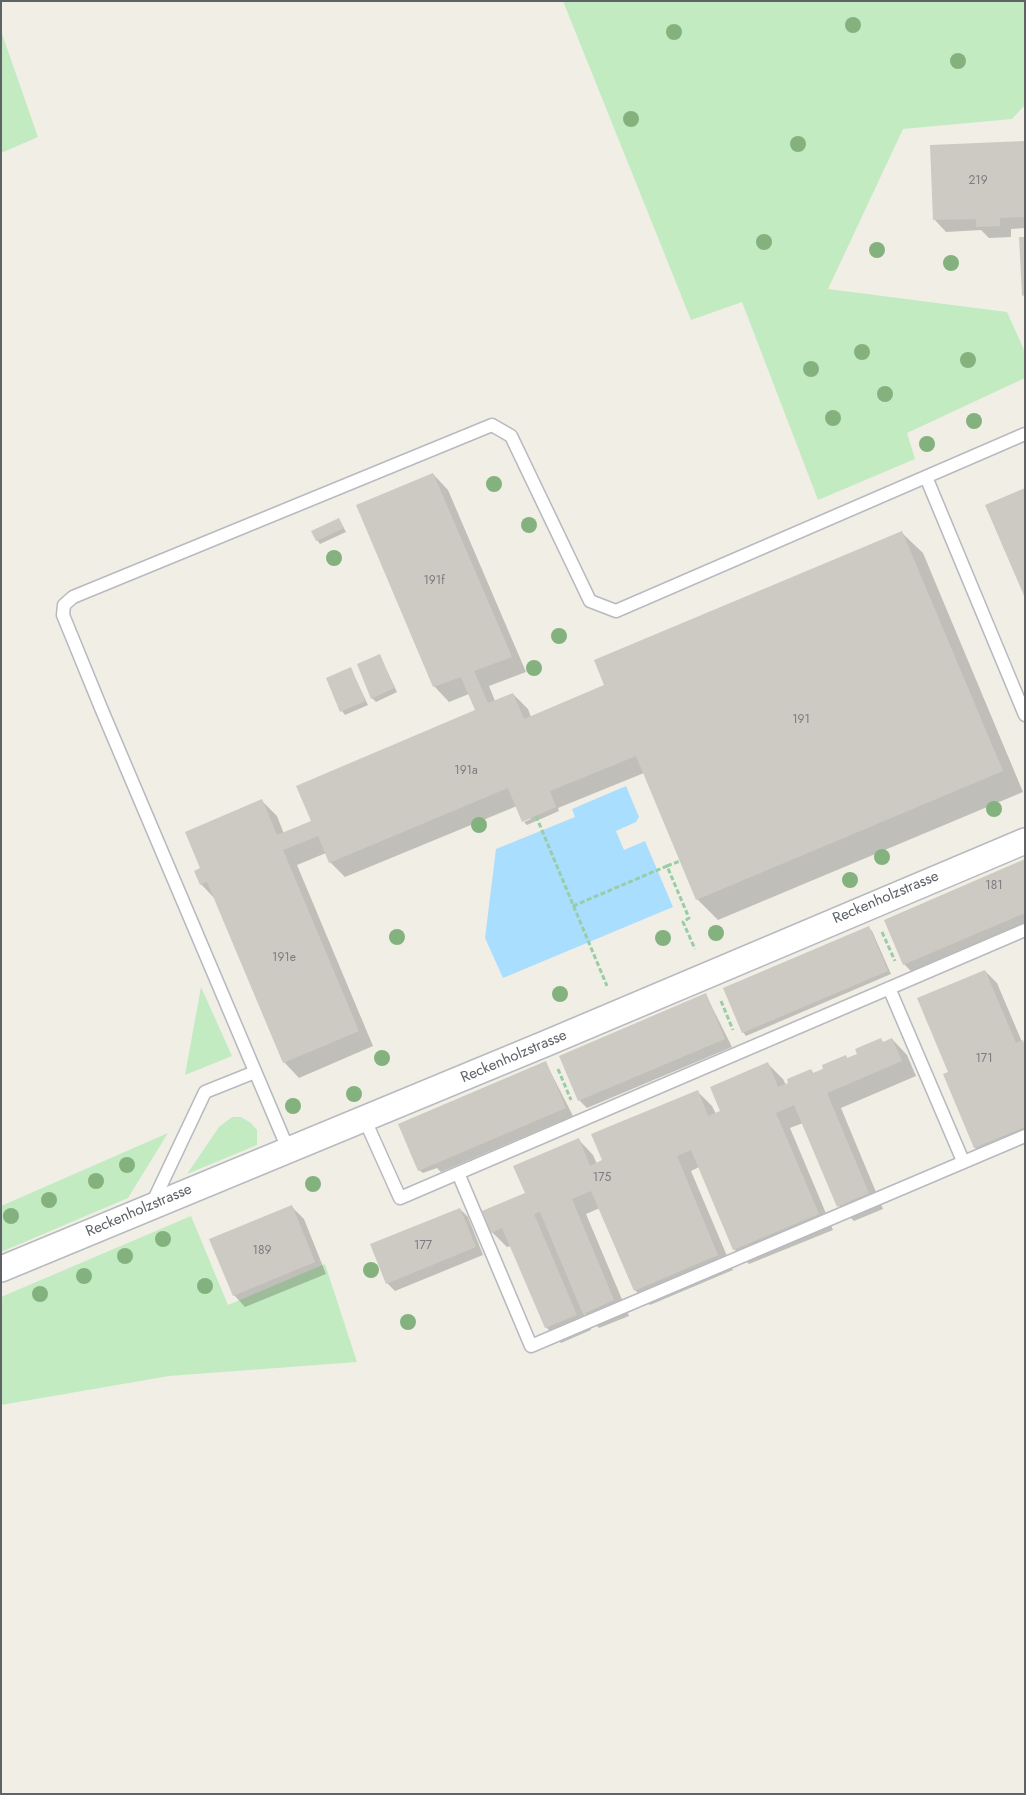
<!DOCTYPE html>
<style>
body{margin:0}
#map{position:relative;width:1026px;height:1795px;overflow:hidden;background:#f1eee6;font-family:Jost,sans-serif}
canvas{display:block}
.frame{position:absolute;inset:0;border:2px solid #5e6368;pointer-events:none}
</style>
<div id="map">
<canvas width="1026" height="1795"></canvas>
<div class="frame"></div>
</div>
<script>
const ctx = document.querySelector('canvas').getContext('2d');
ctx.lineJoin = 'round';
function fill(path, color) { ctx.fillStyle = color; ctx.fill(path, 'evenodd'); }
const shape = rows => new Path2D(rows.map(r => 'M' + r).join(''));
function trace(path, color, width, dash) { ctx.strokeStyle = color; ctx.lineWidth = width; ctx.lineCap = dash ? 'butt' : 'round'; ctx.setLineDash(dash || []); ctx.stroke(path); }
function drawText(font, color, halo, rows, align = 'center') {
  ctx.font = font + ' Jost,sans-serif'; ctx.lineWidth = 4; ctx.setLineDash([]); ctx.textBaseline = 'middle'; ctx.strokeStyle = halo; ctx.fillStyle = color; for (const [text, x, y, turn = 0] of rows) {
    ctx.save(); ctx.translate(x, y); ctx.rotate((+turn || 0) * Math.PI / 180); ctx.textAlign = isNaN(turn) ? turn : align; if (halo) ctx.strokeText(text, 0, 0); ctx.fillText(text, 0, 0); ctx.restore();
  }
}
fill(shape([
 [563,1,1025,1,1025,105,1012,119,903,129,828,289,1007,312,1025,352,1025,378,907,433,915,459,818,500,742,302,691,320],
 [1,31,38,137,1,153],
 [201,987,232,1056,185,1075],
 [232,1117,241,1117,251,1123,257,1130,257,1145,187,1174,219,1127],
 [168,1133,128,1198,1,1252,1,1206],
 [191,1216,228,1305,325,1264,357,1362,169,1376,1,1405,1,1297]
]), '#c3ebc1');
fill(shape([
 [626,786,639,817,636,822,616,831,624,850,645,841,673,907,503,978,485,938,496,849,575,817,572,809]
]), '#a9deff');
fill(shape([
 [1025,142,1025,228,1011,229,1011,237,989,238,981,230,946,232,935,220],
 [433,474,448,490,526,672,489,686,495,701,513,694,528,709,531,717,604,686,902,533,923,553,1023,792,718,920,697,899,644,773,558,808,559,811,527,825,524,822,531,819,517,806,345,877,330,862,326,853,297,865,373,1046,299,1078,284,1062,215,899,201,884,262,801,277,816,284,834,313,822,477,711,469,694,449,702,434,686],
 [339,519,346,532,320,544,317,540],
 [380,656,397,692,376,702,372,698],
 [351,669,368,705,345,715,342,711],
 [1025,861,1025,929,916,976,904,964],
 [869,928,872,931,891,974,746,1036,743,1032],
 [985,971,997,983,1022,1042,1025,1044,1025,1143,987,1159,975,1148,944,1075,950,1073],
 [706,995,732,1047,587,1108,580,1101,561,1057],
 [892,1039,907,1055,916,1076,841,1108,883,1209,854,1221,839,1206,803,1123,790,1128,833,1230,749,1264,734,1249,699,1167,691,1171,733,1270,650,1305,635,1290,600,1208,586,1214,629,1316,599,1328,584,1313,591,1330,561,1343,546,1327,511,1246,507,1247,492,1232,578,1139,593,1155,597,1164,697,1091,712,1106,716,1114,722,1111,768,1064,783,1079,786,1085,811,1070,814,1074,845,1056,848,1059],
 [546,1063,573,1116,441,1172,437,1168,423,1173,419,1170],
 [292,1207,304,1219,326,1274,245,1307,234,1295],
 [460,1209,468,1217,483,1255,395,1291,387,1283]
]), '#0003');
fill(shape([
 [1025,141,1025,217,1000,218,1000,226,976,227,976,219,933,220,930,145],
 [1019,237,1025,237,1025,295,1022,296],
 [433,473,512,657,474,671,488,703,513,693,524,719,604,685,594,660,902,531,1003,771,696,900,636,756,550,791,556,807,522,822,508,788,329,863,318,836,283,850,359,1031,283,1063,207,882,200,885,194,871,200,868,185,832,262,799,277,835,311,821,296,786,475,710,461,677,433,687,356,505],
 [1025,488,1025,598,985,505],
 [339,518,344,528,316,541,311,531],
 [380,654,394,688,371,699,357,664],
 [351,667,365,701,340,712,326,678],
 [1025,859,1025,913,903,965,884,920],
 [869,926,888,971,742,1033,723,988],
 [985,970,1016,1043,1023,1040,1025,1046,1025,1127,974,1148,943,1074,948,1072,917,998],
 [706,993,725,1039,578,1101,559,1056],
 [881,1038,883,1042,892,1038,902,1061,827,1093,869,1193,837,1207,794,1105,776,1113,819,1214,733,1250,691,1150,677,1156,718,1255,634,1291,591,1191,572,1199,614,1300,583,1314,540,1212,534,1214,577,1315,545,1328,502,1228,491,1233,482,1211,525,1193,513,1166,579,1138,590,1166,602,1160,591,1134,698,1090,708,1116,720,1111,710,1087,768,1062,778,1087,788,1083,787,1079,811,1069,813,1073,823,1069,822,1065,846,1055,847,1058,857,1054,855,1049],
 [546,1061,566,1108,418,1171,398,1124],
 [292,1205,315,1262,233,1296,209,1239],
 [460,1208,476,1247,386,1284,370,1244]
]), '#cdc9c3');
const service = shape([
 [926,477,1025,715],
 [889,988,963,1161],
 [364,1118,400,1198,1025,930],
 [288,1149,101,708,63,615,64,605,73,597,492,425,511,436,590,601,616,611,1025,434],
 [458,1173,531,1346,1025,1136],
 [151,1206,205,1092,255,1072]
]);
const minor = shape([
 [1,1269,547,1043,1025,841]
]);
trace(service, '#b7babe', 15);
trace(minor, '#b7babe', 28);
trace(shape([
 [536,816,607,986],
 [667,866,680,861],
 [573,906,667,866,689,918,683,922,695,949],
 [882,932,895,961],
 [721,1001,733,1030],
 [558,1069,571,1100]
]), '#98cda5', 3, [5, 2.5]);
trace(service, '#fff', 12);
trace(minor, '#fff', 25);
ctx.fillStyle = '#84b27f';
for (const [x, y] of [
 [853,25],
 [674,32],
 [958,61],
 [631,119],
 [798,144],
 [764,242],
 [877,250],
 [951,263],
 [862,352],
 [968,360],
 [811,369],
 [885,394],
 [833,418],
 [974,421],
 [927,444],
 [494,484],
 [529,525],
 [334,558],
 [559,636],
 [534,668],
 [994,809],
 [479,825],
 [882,857],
 [850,880],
 [716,933],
 [397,937],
 [663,938],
 [560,994],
 [382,1058],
 [354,1094],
 [293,1106],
 [127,1165],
 [96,1181],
 [313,1184],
 [49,1200],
 [11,1216],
 [163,1239],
 [125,1256],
 [371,1270],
 [84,1276],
 [205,1286],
 [40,1294],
 [408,1322]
]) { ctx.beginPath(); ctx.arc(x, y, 8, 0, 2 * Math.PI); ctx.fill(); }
drawText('12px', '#7a7c7f', null, [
 ["219",978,181],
 ["191f",434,581],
 ["191",801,720],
 ["191a",466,771],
 ["181",994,886],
 ["191e",284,958],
 ["171",984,1059],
 ["175",602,1178],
 ["177",423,1246],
 ["189",262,1251]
]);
drawText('15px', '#5e6368', '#fff', [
 ["Reckenholzstrasse",886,898,-23],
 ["Reckenholzstrasse",514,1057,-23],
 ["Reckenholzstrasse",139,1211,-23]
]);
</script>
